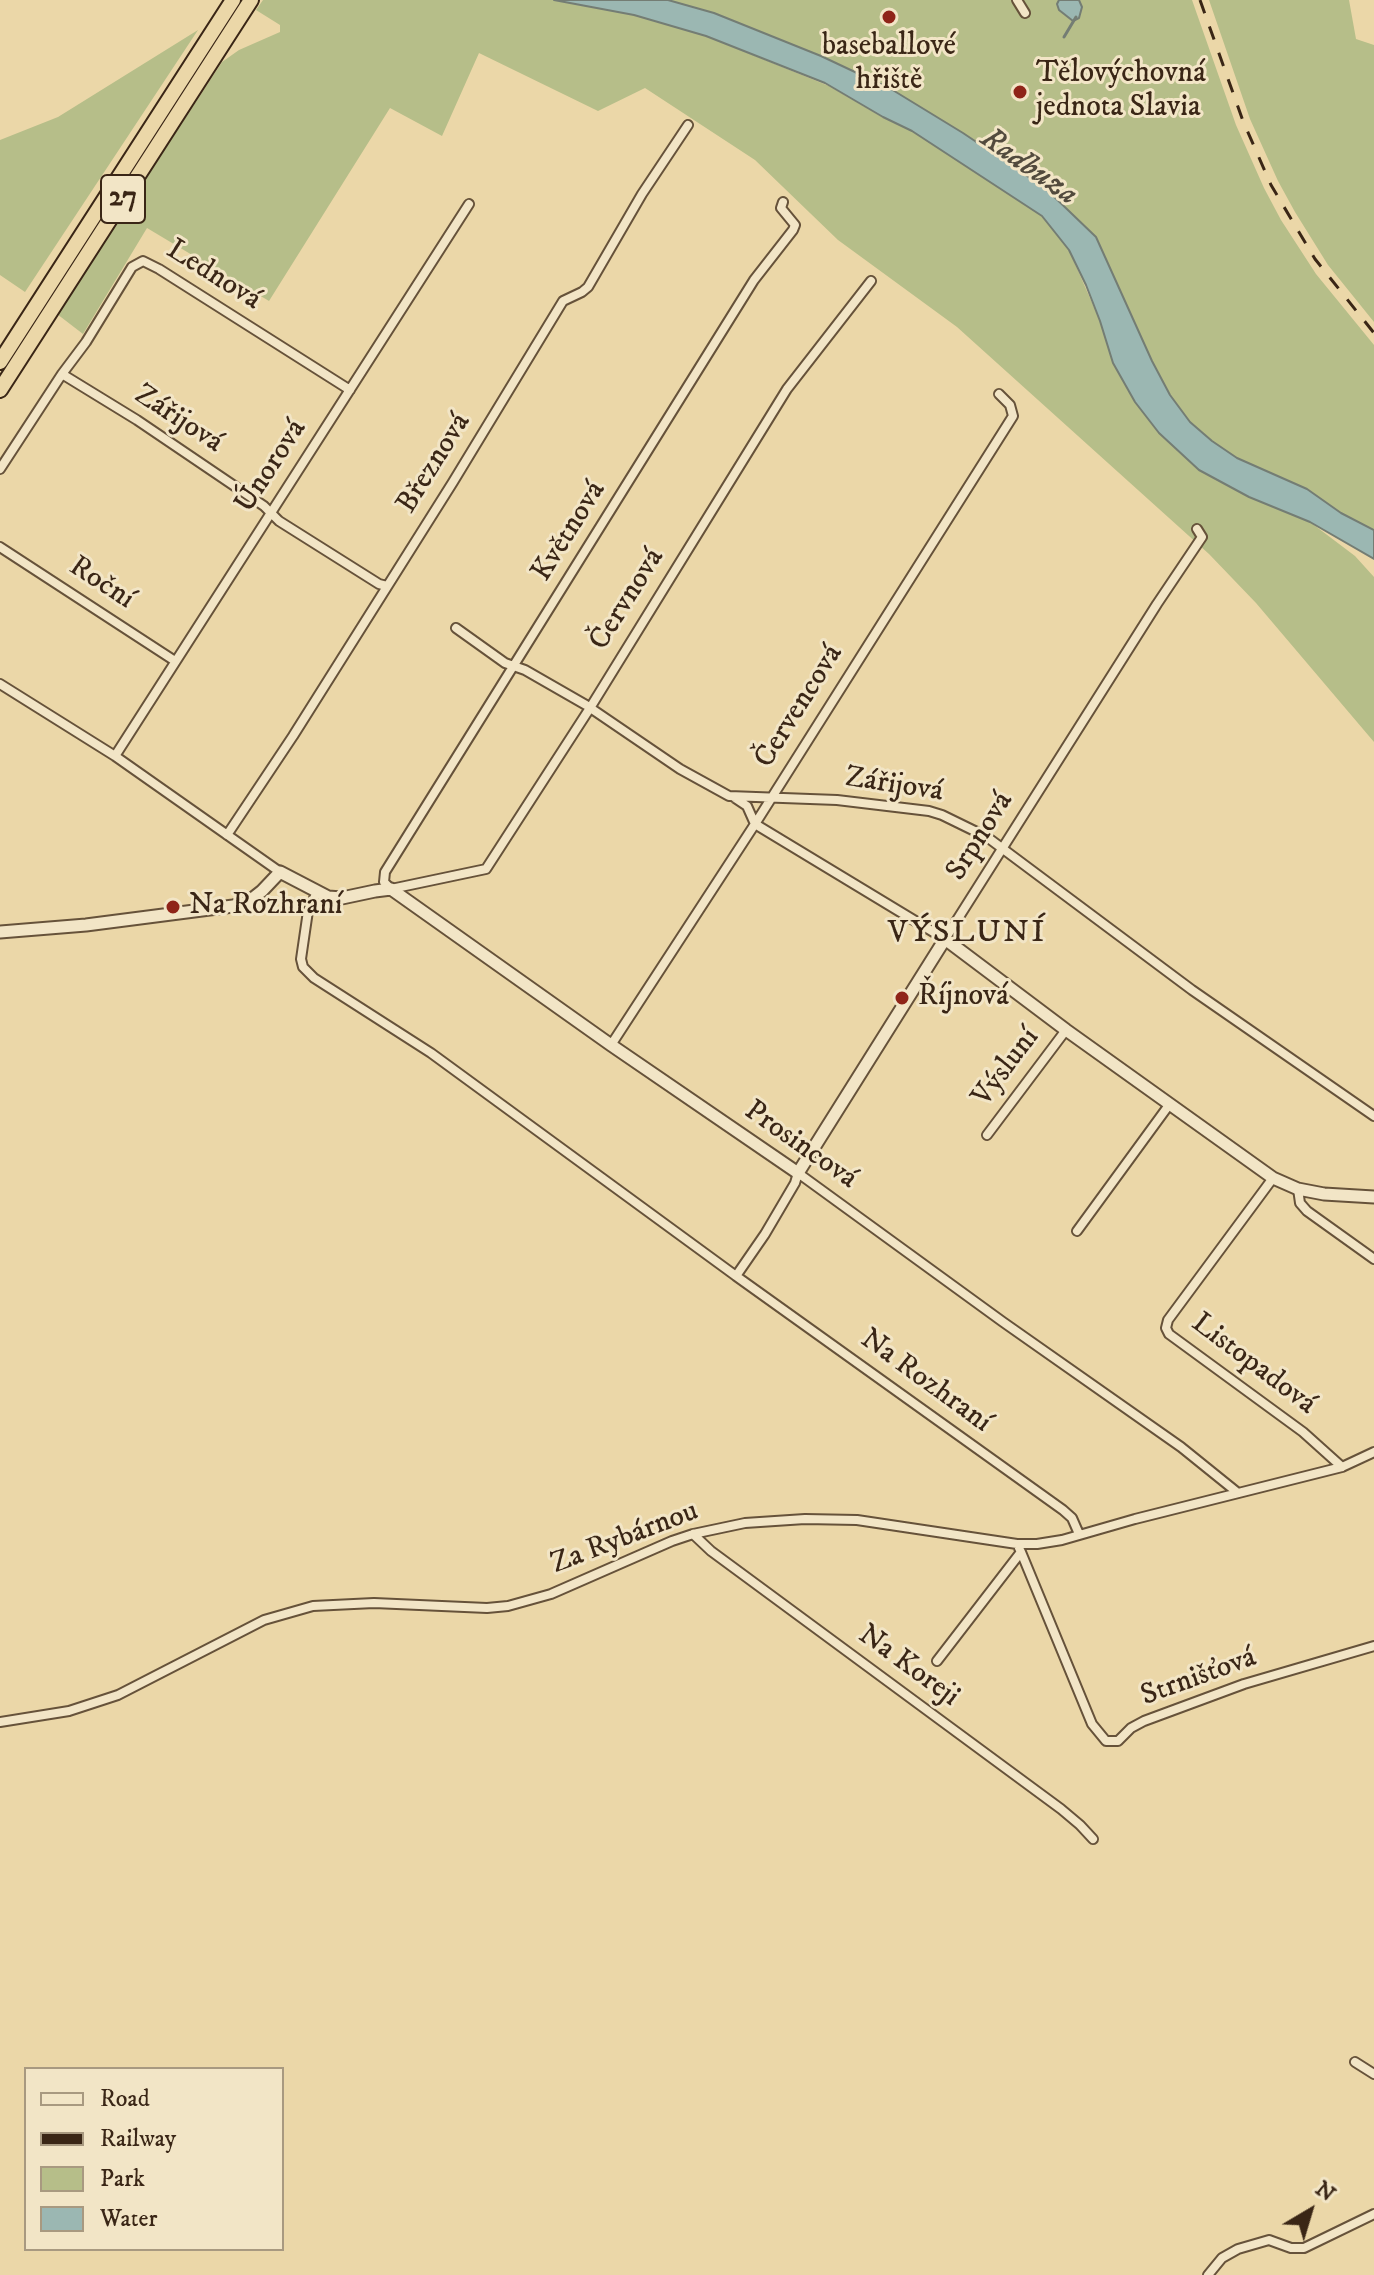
<!DOCTYPE html>
<meta charset="utf-8">
<style>
body{margin:0}
#map{position:relative;width:1374px;height:2275px;overflow:hidden;background:#ebd7a8;font-family:"IM FELL DW Pica",serif}
canvas{display:block}
.legend{position:absolute;left:24px;top:2067px;width:260px;height:184px;box-sizing:border-box;background:#f2e5c6;border:2px solid #a89980;margin:0;padding:10px 14px;list-style:none;font-size:24px;color:#3a2616}
.legend li{display:flex;align-items:center;gap:16px;height:40px}
.legend b{width:40px;border:2px solid #a89980}
.north{position:absolute;left:1270px;top:2171px;width:80px;height:80px;-webkit-text-stroke:6px #f2e5c6;paint-order:stroke;rotate:38deg;font-size:22px;font-weight:700;line-height:32px;text-align:center;color:#3a2616}
.north::after{content:'';display:block;margin:auto;width:28px;height:36px;background:#3a2616;clip-path:polygon(50% 0,100% 100%,50% 72%,0 100%)}
</style>
<div id="map">
<canvas width="1374" height="2275"></canvas>
<ul class="legend">
<li><b style="height:10px;background:#f2e5c6"></b>Road</li>
<li><b style="height:10px;background:#3a2616"></b>Railway</li>
<li><b style="height:22px;background:#b6be89"></b>Park</li>
<li><b style="height:22px;background:#9bb7b2"></b>Water</li>
</ul>
<div class="north">N</div>
</div>
<script>
const ctx = document.querySelector('canvas').getContext('2d');
ctx.lineJoin = 'round';
function fill(path, color) { ctx.fillStyle = color; ctx.fill(path, 'evenodd'); }
const shape = rows => new Path2D(rows.map(r => 'M' + r).join(''));
function trace(path, color, width, dash) { ctx.strokeStyle = color; ctx.lineWidth = width; ctx.lineCap = dash ? 'butt' : 'round'; ctx.setLineDash(dash || []); ctx.stroke(path); }
function drawText(font, color, halo, rows, align = 'center') {
  ctx.font = font + ' "IM FELL DW Pica",serif'; ctx.lineWidth = 6; ctx.setLineDash([]); ctx.textBaseline = 'middle'; ctx.strokeStyle = halo; ctx.fillStyle = color; for (const [text, x, y, turn = 0] of rows) {
    ctx.save(); ctx.translate(x, y); ctx.rotate((+turn || 0) * Math.PI / 180); ctx.textAlign = isNaN(turn) ? turn : align; if (halo) ctx.strokeText(text, 0, 0); ctx.fillText(text, 0, 0); ctx.restore();
  }
}
fill(shape([
 [263,0,554,0,634,15,706,36,829,86,882,117,912,131,979,174,1042,216,1069,250,1100,321,1113,363,1135,402,1159,433,1199,470,1249,497,1310,522,1355,556,1374,577,1374,742,1256,603,1209,554,957,327,838,240,755,160,645,88,598,111,479,53,442,136,390,108,269,301,147,228,83,334,57,314,222,62,239,50,280,32,280,25,256,10],
 [668,0,1192,0,1236,125,1264,188,1281,220,1316,274,1374,345,1374,530,1341,513,1307,489,1237,458,1212,441,1190,422,1170,395,1152,361,1096,237,1045,188,891,89,825,58,714,13],
 [1209,0,1349,0,1356,39,1374,45,1374,322,1328,265,1295,212,1278,181,1250,119],
 [198,30,25,292,0,275,0,140,58,117]
]), '#b6be89');
const water = shape([
 [554,0,668,0,714,13,821,56,891,89,963,133,1045,188,1096,237,1152,361,1170,395,1190,422,1212,441,1237,458,1307,489,1341,513,1374,530,1374,559,1310,522,1249,497,1199,470,1159,433,1135,402,1113,363,1100,321,1086,285,1069,250,1042,216,912,131,883,117,825,83,706,36,634,15,554,0],
 [1059,0,1079,0,1082,7,1079,18,1073,21,1059,10,1057,4,1059,0]
]);
fill(water, '#9bb7b2');
trace(water, '#747d74', 2);
trace(shape([
 [1064,37,1076,17]
]), '#747d74', 3);
const minor = shape([
 [1017,0,1025,13],
 [783,202,781,208,795,225,793,230,754,280,385,872,384,882,391,889,486,869,590,708,787,389,871,281],
 [62,374,137,420,264,506,279,521,379,584,387,586],
 [0,469,62,374,86,342,132,267,143,261,159,269,350,390],
 [0,547,175,661],
 [456,628,505,663,525,670,586,705,680,769,729,796,837,800,929,811,942,815,987,837,1192,990,1374,1116],
 [0,684,115,756,280,872],
 [115,756,469,204],
 [735,798,747,806,755,824,945,939,1157,604,1202,537,1197,529],
 [227,835,293,736,453,482,563,301,582,292,588,287,642,194,688,125],
 [317,892,308,911,301,959,303,967,314,978,431,1053,736,1276,765,1234,795,1183,798,1173,1003,1322,1181,1447,1238,1493],
 [611,1045,755,824,1013,416,1010,405,999,394],
 [987,1135,1066,1030],
 [1273,1178,1168,1320,1166,1328,1169,1334,1303,1432,1342,1467],
 [1298,1189,1300,1203,1307,1211,1374,1259],
 [1077,1231,1169,1105],
 [736,1276,1063,1510,1072,1518,1079,1534],
 [693,1534,711,1551,1061,1809,1080,1825,1093,1839],
 [1021,1552,1092,1724,1106,1741,1118,1741,1131,1728,1144,1721,1244,1684,1374,1646],
 [937,1661,1021,1552,1019,1548],
 [0,1722,69,1711,118,1695,264,1620,313,1606,374,1603,487,1608,508,1606,551,1594,672,1541,693,1534,745,1523,805,1519,857,1520,1017,1544,1037,1544,1062,1540,1135,1519,1342,1467,1374,1452],
 [1355,2062,1374,2074],
 [1208,2275,1222,2258,1238,2249,1269,2240,1291,2248,1304,2248,1374,2214]
]);
const tertiary = shape([
 [0,932,86,925,233,906,248,902,262,891,280,872,328,897,342,898,375,891,391,889,611,1045,798,1173,945,939,1066,1030,1273,1178,1298,1189,1324,1194,1374,1197]
]);
const trunk = shape([
 [0,362,233,0],
 [0,390,251,0]
]);
trace(minor, '#66523a', 12);
trace(tertiary, '#66523a', 15);
trace(trunk, '#3a2616', 18);
trace(minor, '#f2e5c6', 8);
trace(tertiary, '#f2e5c6', 11);
trace(trunk, '#ebd7a8', 14);
trace(shape([
 [1200,0,1243,121,1271,185,1315,259,1374,333]
]), '#3a2616', 3, [14, 14]);
for (const [x, y, r, color] of [
 [889,17,8,"#8f2418"],
 [1020,92,8,"#8f2418"],
 [173,907,8,"#8f2418"],
 [902,998,8,"#8f2418"]
]) { const dot = new Path2D(); dot.arc(x, y, r, 0, 2 * Math.PI); ctx.fillStyle = color; ctx.fill(dot); trace(dot, '#f2e5c6', 3); }
for (const [x, y, w] of [
 [123,199,44]
]) { const box = new Path2D(); box.roundRect(x - w / 2, y - 24, w, 48, 6); ctx.fillStyle = '#f2e5c6'; ctx.fill(box); trace(box, '#3a2616', 2); }
drawText('bold 28px', '#3a2616', null, [
 ["27",123,199]
]);
drawText('30px', '#3a2616', '#f2e5c6', [
 ["baseballové",889,48,"center"],
 ["hřiště",889,82,"center"],
 ["Tělovýchovná",1036,75],
 ["jednota Slavia",1036,109],
 ["Na Rozhraní",189,907],
 ["Říjnová",918,998]
], 'left');
drawText('30px', '#3a2616', '#f2e5c6', [
 ["Lednová",213,276,32],
 ["Zářijová",178,420,33],
 ["Březnová",435,464,-58],
 ["Únorová",272,467,-57],
 ["Květnová",570,532,-58],
 ["Roční",101,584,33],
 ["Červnová",628,600,-58],
 ["Červencová",800,707,-58],
 ["Zářijová",894,786,9],
 ["Srpnová",981,837,-58],
 ["Výsluní",1007,1068,-53],
 ["Prosincová",800,1146,35],
 ["Listopadová",1253,1365,37],
 ["Na Rozhraní",925,1382,36],
 ["Za Rybárnou",625,1539,-21],
 ["Na Koreji",908,1667,36],
 ["Strnišťová",1199,1678,-20]
]);
drawText('italic 32px', '#524a3d', '#f2e5c6', [
 ["Radbuza",1028,168,35]
]);
ctx.letterSpacing = '2px';
drawText('32px', '#3a2616', '#f2e5c6', [
 ["VÝSLUNÍ",967,934]
]);
ctx.letterSpacing = '0px';
</script>
